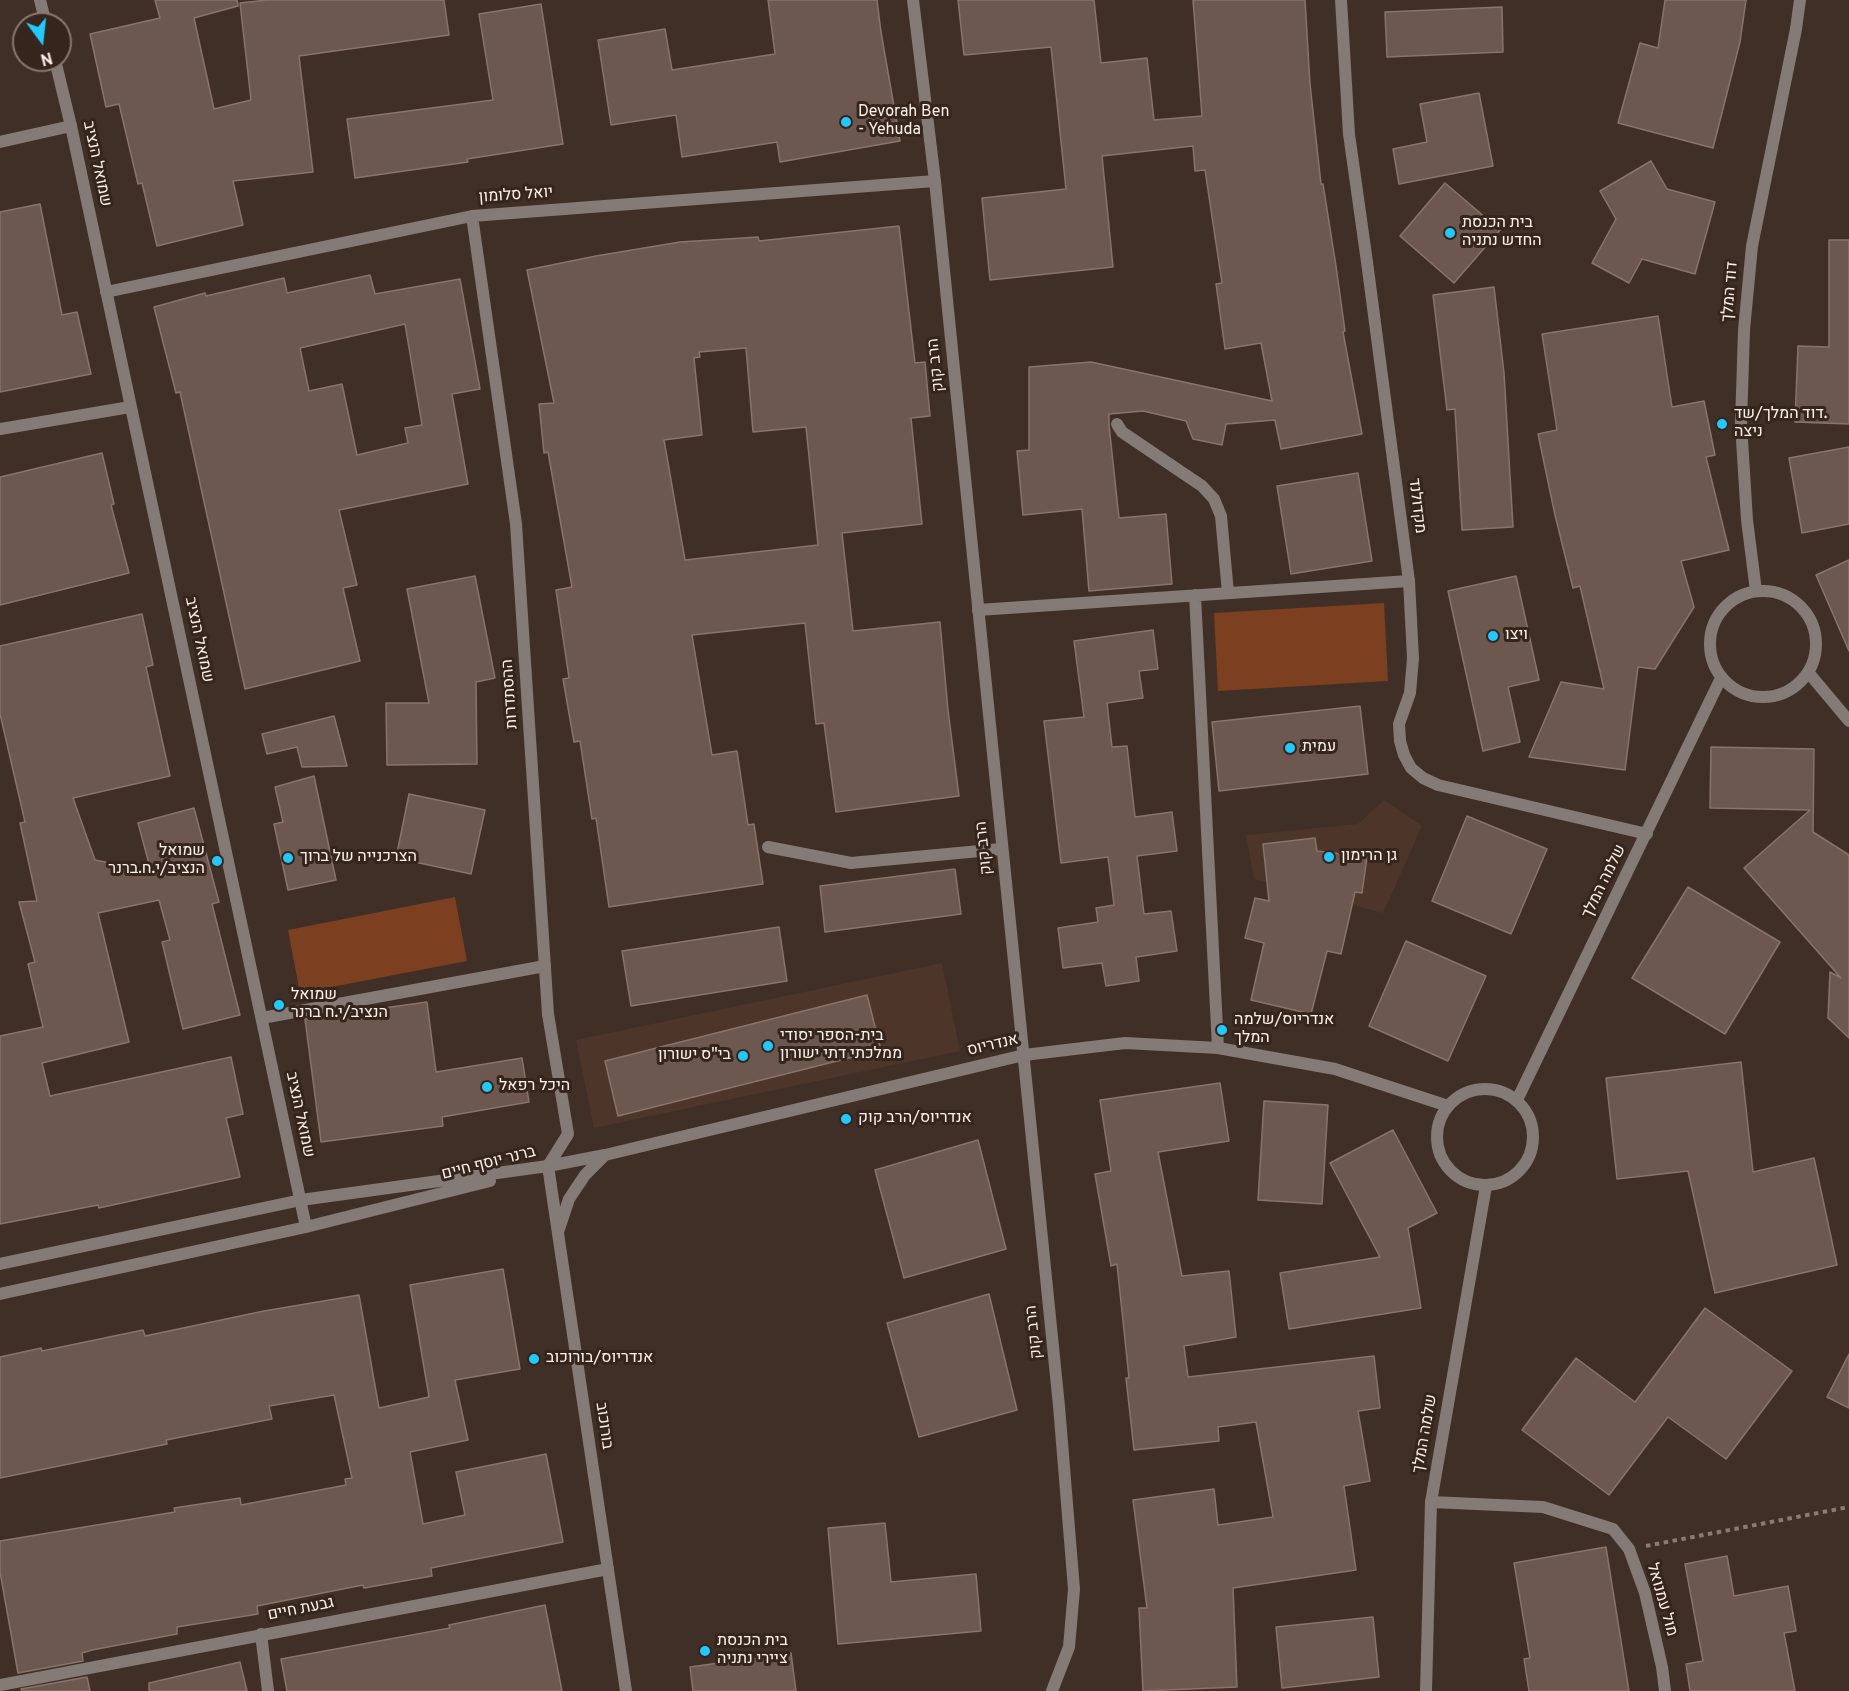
<!DOCTYPE html>
<meta charset="utf-8">
<style>
body{margin:0}
#map{position:relative;width:1849px;height:1691px;overflow:hidden;background:#402f26;font-family:Overpass,sans-serif}
canvas{display:block}
.north{position:absolute;left:12px;top:12px;width:60px;height:60px;box-sizing:border-box;background:#36251d;border:2px solid #867770;border-radius:50%;rotate:165deg;font-size:16px;font-weight:700;line-height:24px;text-align:center;color:#fdf1ec}
.north::after{content:'';display:block;margin:auto;width:21px;height:27px;background:#22c9fe;clip-path:polygon(50% 0,100% 100%,50% 72%,0 100%)}
</style>
<div id="map">
<canvas width="1849" height="1691"></canvas>
<div class="north">N</div>
</div>
<script>
const ctx = document.querySelector('canvas').getContext('2d');
ctx.lineJoin = 'round';
function fill(path, color) { ctx.fillStyle = color; ctx.fill(path, 'evenodd'); }
const shape = rows => new Path2D(rows.map(r => 'M' + r).join(''));
function trace(path, color, width, dash) { ctx.strokeStyle = color; ctx.lineWidth = width; ctx.lineCap = dash ? 'butt' : 'round'; ctx.setLineDash(dash || []); ctx.stroke(path); }
function drawText(font, color, halo, rows, align = 'center') {
  ctx.font = font + ' Overpass,Heebo,sans-serif'; ctx.lineWidth = 6; ctx.setLineDash([]); ctx.textBaseline = 'middle'; ctx.strokeStyle = halo; ctx.fillStyle = color; for (const [text, x, y, turn = 0] of rows) {
    ctx.save(); ctx.translate(x, y); ctx.rotate((+turn || 0) * Math.PI / 180); ctx.textAlign = isNaN(turn) ? turn : align; if (halo) ctx.strokeText(text, 0, 0); ctx.fillText(text, 0, 0); ctx.restore();
  }
}
fill(shape([
 [1384,800,1422,826,1383,913,1254,879,1246,835,1358,824],
 [942,963,960,1051,594,1128,576,1040]
]), '#4d352a');
fill(shape([
 [1384,603,1388,681,1218,691,1214,613],
 [455,897,467,961,300,993,288,930]
]), '#7c3f1f');
const building = shape([
 [155,0,237,0,238,6,194,18,214,109,251,100,240,3,267,0,444,0,449,35,299,56,313,172,233,181,243,225,157,246,142,183,138,184,119,104,106,107,90,34,160,18,155,0],
 [768,0,877,0,881,32,900,141,780,162,777,142,682,157,676,115,611,125,598,40,665,29,672,70,775,54,768,0],
 [958,0,1094,0,1101,63,1147,58,1154,120,1202,116,1193,0,1305,0,1310,84,1321,184,1323,184,1336,266,1345,331,1343,332,1362,434,1281,449,1275,420,1226,424,1222,445,1193,439,1186,421,1143,411,1109,414,1109,425,1119,518,1166,514,1172,584,1089,591,1082,509,1023,515,1017,451,1029,450,1029,367,1091,362,1272,401,1261,343,1225,349,1216,284,1222,283,1205,170,1195,171,1193,146,1102,156,1113,267,990,280,982,198,1066,189,1051,47,964,55,958,0],
 [1665,0,1746,0,1740,42,1713,148,1618,123,1640,43,1658,48,1665,0],
 [541,4,563,144,467,159,468,162,355,178,347,119,493,100,479,14,541,4],
 [1502,7,1503,52,1387,57,1385,12,1502,7],
 [1479,93,1493,166,1399,184,1393,149,1427,142,1420,104,1479,93],
 [1651,161,1667,189,1715,202,1695,274,1642,259,1629,283,1592,263,1616,219,1600,191,1651,161],
 [1445,183,1500,230,1454,283,1400,236,1445,183],
 [40,204,62,315,77,312,91,374,0,392,0,212,40,204],
 [899,226,915,363,925,362,930,416,911,418,922,524,842,533,853,631,940,622,948,710,959,796,836,812,824,723,816,724,805,623,692,635,712,755,737,751,748,825,754,824,763,884,609,907,596,818,592,819,580,741,574,742,563,679,569,678,556,590,572,587,548,452,544,453,539,404,554,403,527,270,596,256,680,242,758,237,759,241,899,226],
 [746,348,753,432,806,427,818,545,685,560,664,440,702,435,694,358,700,357,699,352,746,348],
 [1829,240,1849,240,1849,424,1795,422,1798,346,1829,347,1829,240],
 [370,275,375,294,460,279,480,389,452,394,468,484,339,510,357,585,343,588,360,661,245,689,180,392,176,393,154,307,205,293,206,296,284,278,287,293,370,275],
 [405,324,422,425,405,428,408,443,357,455,342,384,309,391,300,348,405,324],
 [1494,287,1504,373,1513,527,1462,530,1455,409,1447,410,1433,295,1494,287],
 [1658,316,1672,407,1704,401,1715,455,1706,457,1729,550,1681,561,1694,607,1655,669,1638,667,1625,770,1529,757,1561,682,1604,689,1580,586,1573,588,1555,515,1538,434,1557,430,1542,334,1658,316],
 [1849,447,1849,524,1802,533,1789,458,1849,447],
 [102,453,114,504,111,505,129,573,0,605,0,477,102,453],
 [1358,473,1372,561,1291,574,1277,486,1358,473],
 [1849,560,1849,651,1816,575,1849,560],
 [475,576,495,678,476,682,477,764,387,765,386,703,429,703,407,589,475,576],
 [1516,576,1539,680,1508,687,1520,742,1483,751,1448,591,1516,576],
 [142,614,153,665,146,667,170,776,73,798,95,860,151,871,138,823,194,808,219,902,212,904,240,1015,183,1029,162,942,170,940,159,900,98,913,129,1042,42,1063,50,1096,231,1057,243,1114,226,1118,240,1177,99,1208,98,1205,0,1224,0,1036,43,1027,28,964,35,962,19,902,37,901,20,823,25,822,0,714,0,646,142,614],
 [1153,630,1158,669,1139,671,1143,698,1107,703,1112,747,1127,746,1135,817,1172,812,1177,851,1137,856,1144,914,1171,911,1177,951,1136,957,1139,981,1106,986,1102,963,1063,968,1058,928,1098,922,1096,908,1114,905,1108,857,1061,863,1044,721,1084,717,1074,641,1153,630],
 [1360,706,1368,774,1219,791,1212,722,1360,706],
 [334,716,347,766,302,767,297,747,267,754,262,734,334,716],
 [1711,747,1814,749,1813,832,1849,855,1849,1038,1828,1018,1830,972,1841,978,1744,868,1810,810,1710,808,1711,747],
 [314,776,336,880,288,890,274,824,283,822,275,787,314,776],
 [409,794,485,810,471,874,396,858,409,794],
 [1467,816,1547,849,1511,934,1432,901,1467,816],
 [1315,838,1317,851,1367,857,1362,893,1355,892,1341,954,1327,951,1311,1014,1251,1000,1264,943,1245,938,1255,898,1269,901,1263,844,1315,838],
 [955,869,961,914,825,932,820,886,955,869],
 [1688,887,1780,942,1725,1034,1632,978,1688,887],
 [779,927,787,981,631,1006,622,951,779,927],
 [1406,941,1486,976,1448,1061,1369,1026,1406,941],
 [867,995,881,1050,618,1116,605,1061,867,995],
 [427,1002,436,1072,522,1058,529,1102,442,1117,443,1126,321,1142,305,1019,427,1002],
 [1741,1062,1753,1172,1814,1158,1837,1265,1715,1293,1688,1171,1617,1179,1606,1078,1741,1062],
 [1220,1083,1229,1141,1158,1152,1182,1276,1229,1271,1236,1337,1184,1346,1188,1377,1374,1356,1380,1408,1358,1411,1370,1481,1344,1486,1356,1570,1233,1588,1237,1687,1143,1691,1139,1608,1147,1608,1133,1500,1214,1489,1218,1525,1273,1517,1256,1422,1218,1427,1219,1441,1134,1450,1126,1378,1129,1378,1117,1264,1111,1266,1095,1174,1111,1171,1100,1100,1220,1083],
 [1264,1101,1328,1105,1322,1204,1258,1200,1264,1101],
 [1393,1130,1437,1213,1408,1228,1421,1308,1289,1329,1280,1273,1380,1257,1330,1163,1393,1130],
 [978,1140,1006,1249,904,1278,875,1170,978,1140],
 [503,1269,520,1369,455,1380,468,1440,410,1452,423,1524,465,1515,456,1472,546,1454,563,1542,431,1568,432,1576,364,1588,363,1585,257,1606,258,1614,177,1627,177,1634,92,1650,82,1653,83,1661,18,1673,0,1572,0,1541,175,1512,174,1508,240,1498,241,1505,346,1485,345,1479,352,1478,334,1395,269,1406,272,1419,166,1440,167,1444,0,1478,0,1357,41,1348,42,1351,143,1330,145,1336,264,1311,359,1295,379,1408,429,1397,410,1285,503,1269],
 [989,1294,1017,1410,919,1437,887,1323,989,1294],
 [1705,1308,1792,1371,1726,1459,1668,1417,1609,1495,1522,1430,1576,1358,1635,1402,1705,1308],
 [1849,1354,1849,1408,1827,1397,1849,1354],
 [885,1523,891,1582,976,1574,981,1631,838,1644,828,1528,885,1523],
 [1606,1547,1629,1691,1529,1691,1524,1659,1530,1658,1514,1563,1606,1547],
 [1727,1556,1734,1596,1788,1586,1796,1631,1784,1633,1795,1691,1690,1691,1686,1664,1703,1661,1685,1564,1727,1556],
 [545,1605,562,1691,287,1691,281,1659,450,1628,449,1625,545,1605],
 [1373,1617,1379,1677,1282,1688,1276,1627,1373,1617],
 [791,1653,796,1691,693,1691,690,1667,791,1653],
 [240,1662,247,1691,149,1691,149,1683,240,1662],
 [87,1677,90,1691,22,1691,21,1689,87,1677]
]);
fill(building, '#6c584f');
trace(building, '#89746b', 1.5);
trace(shape([
 [1646,1546,1849,1507]
]), '#897a72', 4, [4.5, 4.5]);
trace(shape([
 [0,142,71,126],
 [768,847,851,863,1001,849]
]), '#847a76', 12);
trace(shape([
 [1117,424,1122,432,1202,486,1214,499,1221,516,1228,593],
 [1195,595,1218,1048],
 [978,610,1409,581],
 [262,1018,545,966],
 [548,1166,568,1134,548,1014]
]), '#847a76', 12);
trace(shape([
 [913,0,935,181,1059,1406,1074,1589,1069,1647,1052,1691],
 [1341,0,1349,134,1367,262,1409,581,1413,658,1410,693,1399,724,1400,741,1404,755,1411,768,1423,778,1438,785,1647,834],
 [472,216,516,524,548,1014],
 [106,292,472,216,935,181],
 [0,429,130,407],
 [1431,1502,1543,1507,1613,1529,1629,1549,1645,1593,1662,1667,1665,1691],
 [261,1634,268,1691],
 [0,1685,608,1569]
]), '#847a76', 12);
trace(shape([
 [40,0,46,24],
 [55,60,71,126,306,1227],
 [1756,591,1747,520,1741,424,1744,330,1752,246,1796,29,1800,0],
 '1710 644a53 53 0 1 1 106 0a53 53 0 1 1-106 0Z',
 [1808,672,1849,721],
 '1437 1137a48 48 0 1 1 96 0a48 48 0 1 1-96 0Z',
 [1517,1100,1721,678],
 [548,1166,626,1691],
 [559,1229,569,1199,585,1175,604,1156],
 [0,1264,301,1200,548,1166,605,1155,1024,1055,1125,1043,1218,1048,1335,1069,1448,1106],
 [0,1294,306,1227,490,1181],
 [1426,1691,1431,1502,1486,1186]
]), '#847a76', 12);
for (const [x, y, r, color] of [
 [846,122,6,"#22c9fe"],
 [1450,233,6,"#22c9fe"],
 [1722,424,6,"#22c9fe"],
 [1493,636,6,"#22c9fe"],
 [1290,748,6,"#22c9fe"],
 [1329,857,6,"#22c9fe"],
 [288,858,6,"#22c9fe"],
 [217,861,6,"#22c9fe"],
 [279,1005,6,"#22c9fe"],
 [1222,1030,6,"#22c9fe"],
 [768,1046,6,"#22c9fe"],
 [743,1056,6,"#22c9fe"],
 [487,1087,6,"#22c9fe"],
 [846,1119,6,"#22c9fe"],
 [534,1359,6,"#22c9fe"],
 [705,1651,6,"#22c9fe"]
]) { const dot = new Path2D(); dot.arc(x, y, r, 0, 2 * Math.PI); ctx.fillStyle = color; ctx.fill(dot); trace(dot, '#36251d', 2); }
drawText('16px', '#fdf1ec', '#36251d', [
 ["Devorah Ben",858,113],
 ["- Yehuda",858,131],
 ["בית הכנסת",1462,224],
 ["החדש נתניה",1462,242],
 ["דוד המלך/שד.",1734,415],
 ["ניצה",1734,433],
 ["ויצו",1505,636],
 ["עמית",1302,748],
 ["שמואל",205,852,"right"],
 ["הנציב/י.ח.ברנר",205,870,"right"],
 ["גן הרימון",1341,857],
 ["הצרכנייה של ברוך",300,858],
 ["שמואל",291,996],
 ["הנציב/י.ח ברנר",291,1014],
 ["אנדריוס/שלמה",1234,1021],
 ["המלך",1234,1039],
 ["בית-הספר יסודי",780,1037],
 ["ממלכתי דתי ישורון",780,1055],
 ["בי\"ס ישורון",731,1056,"right"],
 ["היכל רפאל",499,1087],
 ["אנדריוס/הרב קוק",858,1119],
 ["אנדריוס/בורוכוב",546,1359],
 ["בית הכנסת",717,1642],
 ["ציירי נתניה",717,1660]
], 'left');
drawText('16px', '#fdf1ec', '#36251d', [
 ["שמואל הנציב",96,164,78],
 ["יואל סלומון",516,196,-4],
 ["דוד המלך",1731,292,-85],
 ["הרב קוק",937,365,-96],
 ["מקדולנד",1416,506,83],
 ["שמואל הנציב",198,640,78],
 ["ההסתדרות",511,694,-94],
 ["הרב קוק",985,848,-96],
 ["שלמה המלך",1605,882,-64],
 ["אנדריוס",993,1046,-13],
 ["שמואל הנציב",299,1115,78],
 ["ברנר יוסף חיים",489,1164,-14],
 ["הרב קוק",1035,1332,-96],
 ["בורוכוב",603,1426,82],
 ["שלמה המלך",1426,1434,-80],
 ["מול עמנואל",1661,1600,74],
 ["גבעת חיים",301,1610,-11]
]);
</script>
